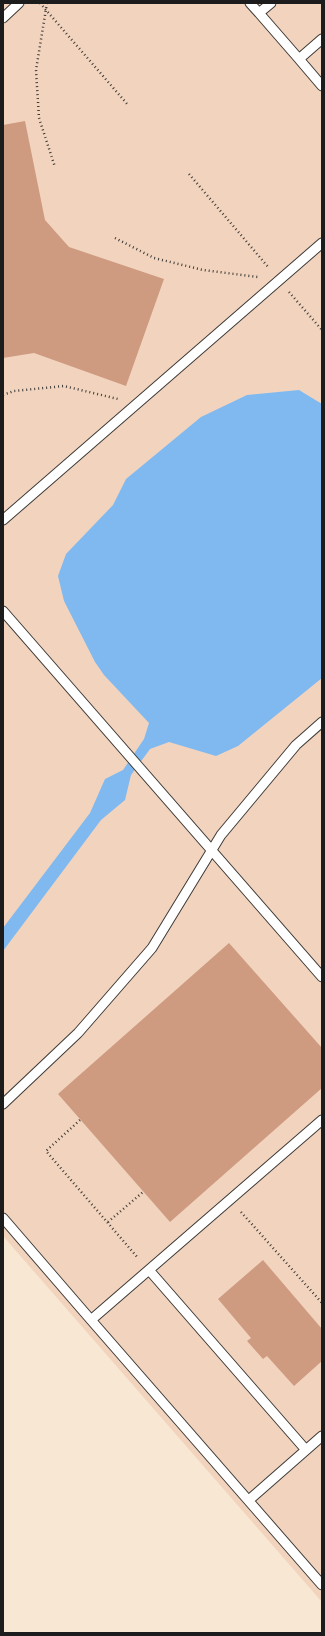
<!DOCTYPE html>
<style>
body{margin:0}
#map{position:relative;width:325px;height:1636px;overflow:hidden;background:#f7e7d3;font-family:Itim,sans-serif}
canvas{display:block}
.frame{position:absolute;inset:0;border:4px solid #1c1c1c;pointer-events:none}
</style>
<div id="map">
<canvas width="325" height="1636"></canvas>
<div class="frame"></div>
</div>
<script>
const ctx = document.querySelector('canvas').getContext('2d');
ctx.lineJoin = 'round';
function fill(path, color) { ctx.fillStyle = color; ctx.fill(path, 'evenodd'); }
const shape = rows => new Path2D(rows.map(r => 'M' + r).join(''));
function trace(path, color, width, dash) { ctx.strokeStyle = color; ctx.lineWidth = width; ctx.lineCap = dash ? 'butt' : 'round'; ctx.setLineDash(dash || []); ctx.stroke(path); }
fill(shape([
 [3,3,322,3,322,1602,3,1236]
]), '#f2d4be');
fill(shape([
 [299,390,322,404,322,678,238,746,216,756,169,742,150,749,131,775,125,800,101,820,3,951,3,928,90,813,105,779,123,770,144,739,149,723,104,675,95,662,64,601,58,576,66,554,113,505,126,479,201,417,247,395]
]), '#7fb9f0');
fill(shape([
 [25,121,45,220,69,247,164,279,126,386,34,353,3,358,3,125],
 [229,943,322,1048,322,1088,170,1222,58,1094],
 [263,1260,322,1329,322,1361,294,1386,267,1356,263,1359,247,1341,251,1338,218,1299]
]), '#ce9b81');
const service = shape([
 [250,3,259,13],
 [271,3,259,13,299,59,322,39],
 [3,18,19,3],
 [299,59,322,86],
 [3,520,322,243],
 [3,611,322,977],
 [3,1104,78,1033,152,948,221,835,296,745,322,722],
 [322,1120,91,1320,322,1585],
 [3,1218,91,1320],
 [149,1270,306,1450],
 [249,1500,322,1436]
]);
trace(service, '#3d3a37', 11);
trace(shape([
 [40,3,128,105],
 [47,3,36,70,39,118,55,167],
 [189,174,269,268],
 [115,238,154,258,203,270,258,277],
 [289,292,322,330],
 [3,395,14,391,64,386,118,399],
 [80,1120,46,1151,138,1258],
 [241,1212,322,1303],
 [108,1222,143,1192]
]), '#3d3a37', 2.5, [1, 3]);
trace(service, '#fff', 9);
</script>
